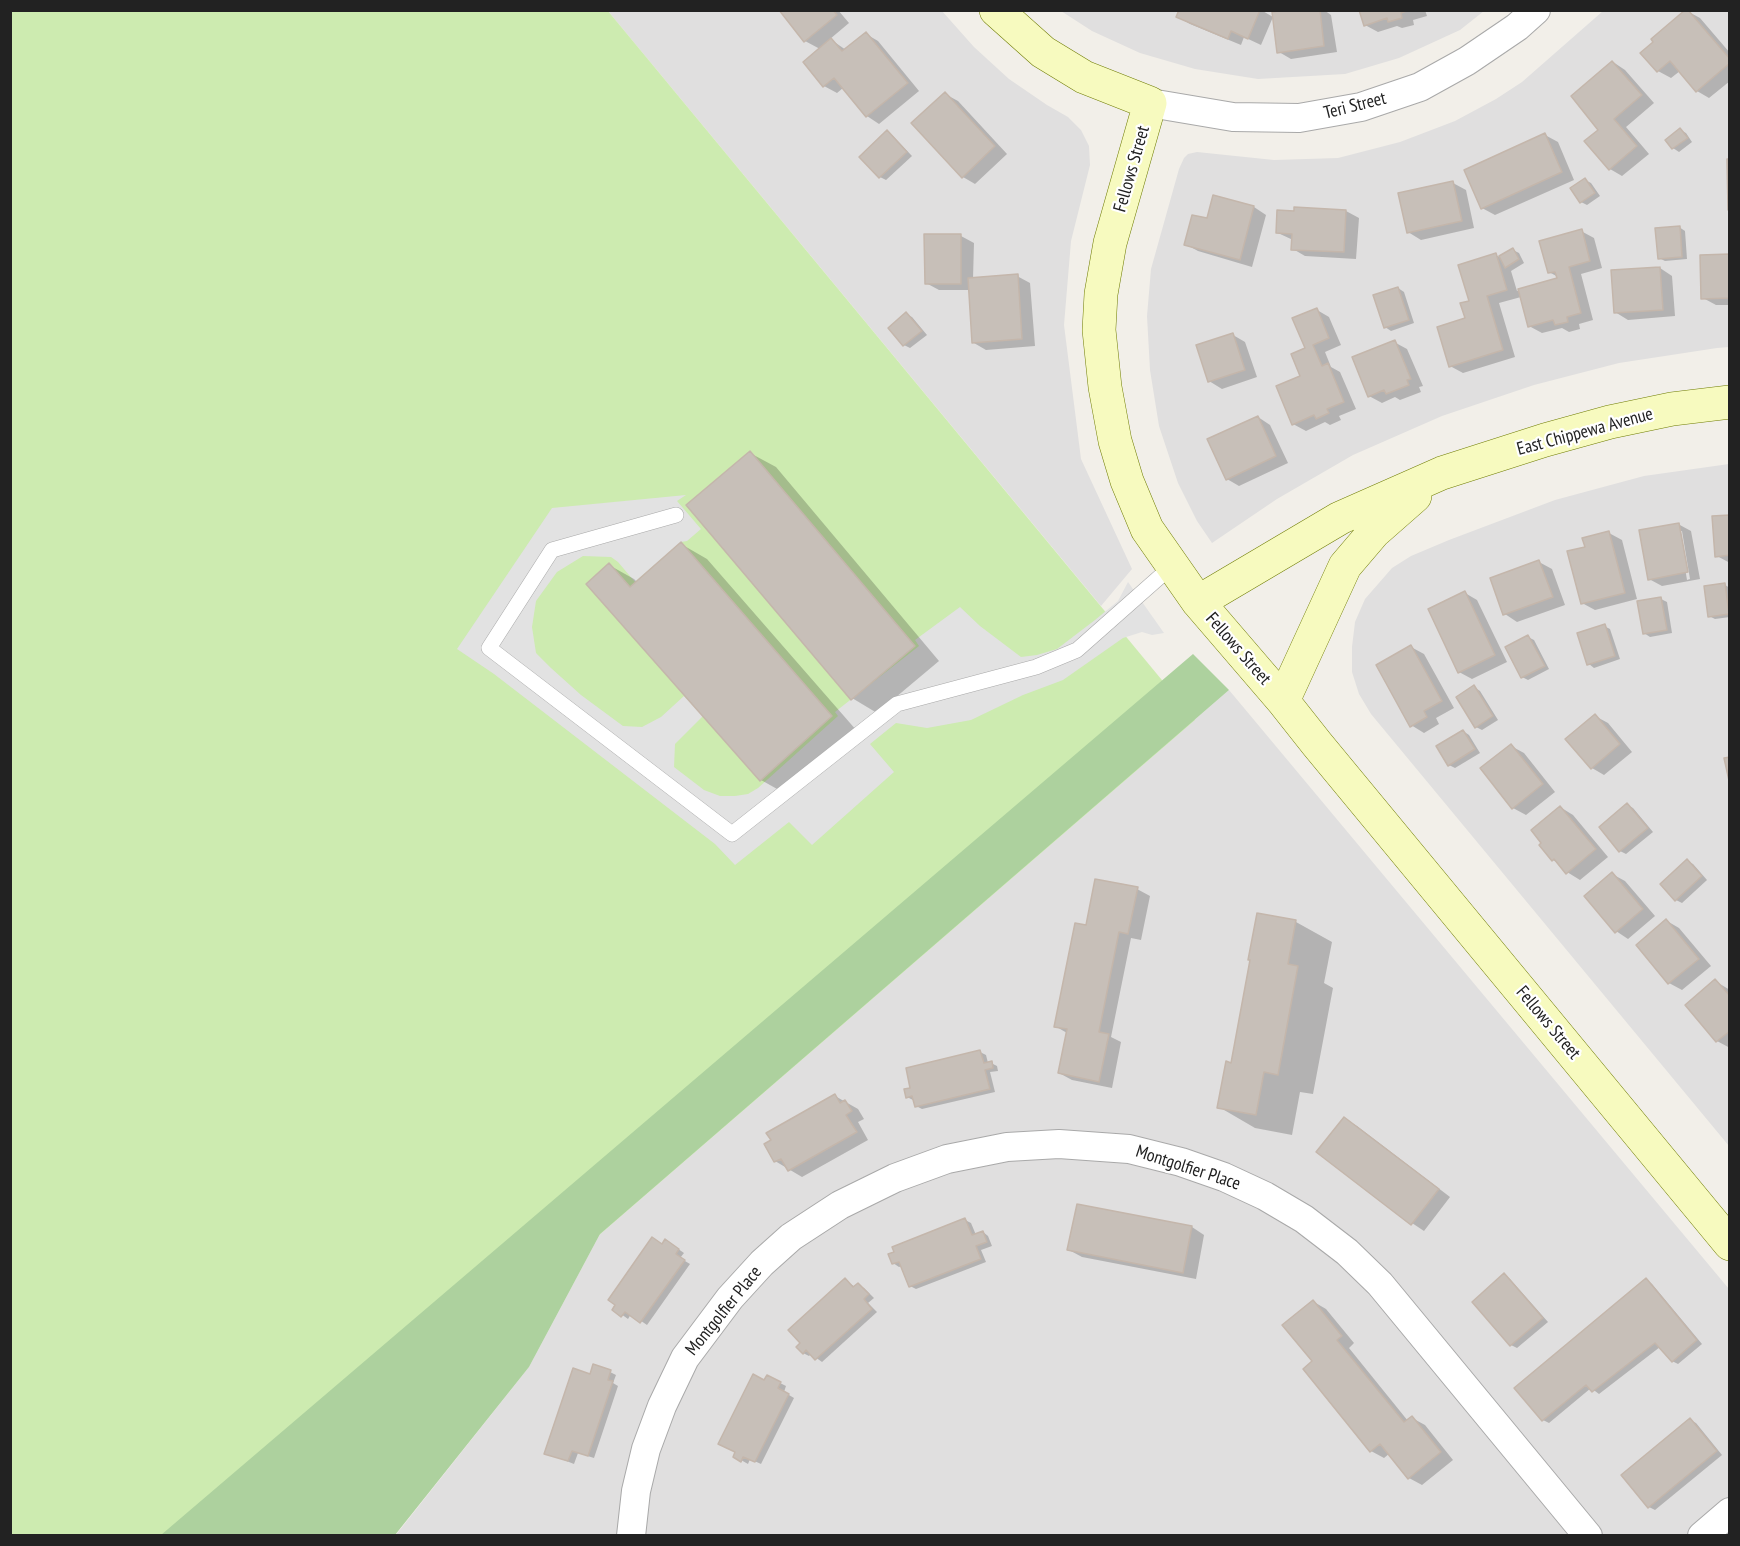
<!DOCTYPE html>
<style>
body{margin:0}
#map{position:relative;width:1740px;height:1546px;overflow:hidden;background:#f2efe9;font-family:"PT Sans Narrow",sans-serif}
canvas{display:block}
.frame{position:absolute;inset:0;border:12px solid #222;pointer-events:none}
</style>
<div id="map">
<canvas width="1740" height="1546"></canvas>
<div class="frame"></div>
</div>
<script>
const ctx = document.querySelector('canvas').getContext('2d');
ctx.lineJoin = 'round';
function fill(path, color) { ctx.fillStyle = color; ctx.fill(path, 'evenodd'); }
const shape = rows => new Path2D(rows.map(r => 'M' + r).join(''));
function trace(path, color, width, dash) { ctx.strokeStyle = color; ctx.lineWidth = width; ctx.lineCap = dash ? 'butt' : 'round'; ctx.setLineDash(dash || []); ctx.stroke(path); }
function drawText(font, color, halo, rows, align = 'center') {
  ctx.font = font + ' "PT Sans Narrow",sans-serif'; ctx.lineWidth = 4.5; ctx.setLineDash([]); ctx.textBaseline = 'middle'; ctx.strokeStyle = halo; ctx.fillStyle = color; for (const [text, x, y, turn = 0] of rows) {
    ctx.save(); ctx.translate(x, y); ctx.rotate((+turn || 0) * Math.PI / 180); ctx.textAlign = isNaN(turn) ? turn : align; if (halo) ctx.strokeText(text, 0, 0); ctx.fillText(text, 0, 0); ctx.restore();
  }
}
fill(shape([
 [608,11,942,11,974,47,1009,79,1047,105,1068,117,1081,130,1089,146,1090,165,1071,241,1064,325,1081,459,1132,569,1101,606],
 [1061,11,1484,11,1460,30,1399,58,1345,74,1258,79,1195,69,1140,53,1092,31],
 [1603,11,1729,11,1729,347,1717,348,1619,363,1534,385,1442,416,1353,455,1277,499,1212,543,1197,521,1178,483,1159,426,1150,370,1147,316,1151,269,1179,169,1184,158,1188,154,1197,152,1274,160,1338,158,1400,142,1455,121,1496,99,1522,82],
 [1729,464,1729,1146,1371,714,1359,694,1352,672,1352,647,1355,622,1365,599,1392,568,1411,556,1449,540,1555,500,1644,476],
 [1229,690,1729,1289,1729,1535,395,1536,529,1367,600,1234]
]), '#e0dfdf');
fill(shape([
 [10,11,608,11,1195,720,252,1535,11,1535]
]), '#cdebb0');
fill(shape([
 [1193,654,1229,690,600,1234,529,1367,395,1535,161,1535]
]), '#add19e');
fill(shape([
 [686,495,677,501,701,529,687,541,681,542,635,582,618,562,611,557,583,556,557,572,536,601,532,627,536,653,551,668,581,695,623,726,642,727,661,717,684,696,703,716,675,744,674,767,704,790,720,796,735,796,748,794,758,788,838,716,835,712,840,708,919,646,915,640,960,607,980,626,1021,657,1037,655,1057,649,1095,620,1118,601,1128,582,1164,633,1152,635,1142,632,1123,638,1063,680,1023,695,971,720,927,728,896,723,870,744,894,772,812,845,789,822,735,865,715,844,494,674,457,649,552,508]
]), '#e2e2e2');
fill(shape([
 [780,10,838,10,849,23,830,39,846,50,866,34,878,41,919,91,879,124,867,116,843,88,837,93,824,86,820,49,805,41],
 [1180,10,1261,10,1273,17,1261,45,1244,37,1241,45,1190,24,1178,17],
 [1296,10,1324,10,1331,15,1337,52,1291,59,1279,52],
 [1360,10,1425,10,1427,16,1413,20,1414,25,1402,28,1397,26,1378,32,1365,25],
 [1687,11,1700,18,1730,53,1730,81,1709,98,1697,91,1680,71,1671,78,1658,71],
 [1613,62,1625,70,1654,103,1626,127,1649,154,1622,176,1610,169,1601,130],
 [945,94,958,101,1007,154,975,184,963,177],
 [1680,130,1686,133,1692,142,1679,152,1673,148,1667,140],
 [887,132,893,136,912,156,886,180,880,177],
 [1545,135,1558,142,1574,180,1495,215,1482,208],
 [1585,180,1591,183,1600,196,1587,205,1581,202],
 [1453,183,1466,190,1474,228,1421,240,1408,232],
 [1254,207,1266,215,1252,267,1198,251,1185,244,1208,220],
 [1295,208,1346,211,1359,218,1356,259,1305,256,1293,249,1293,240,1278,233,1296,213],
 [1679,227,1685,231,1687,259,1665,261,1659,258],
 [1581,231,1594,238,1602,268,1581,274,1593,320,1579,324,1580,329,1569,332,1562,328,1542,333,1529,326,1521,297,1499,303,1515,357,1463,373,1450,366,1467,319,1471,302,1495,255,1500,257,1513,250,1519,253,1524,263,1511,271,1517,291,1560,278,1549,272],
 [961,236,974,243,973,279,1017,276,1030,283,1035,346,986,350,974,343,970,290,939,290,926,283],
 [1730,256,1730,305,1716,305,1703,298],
 [1660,268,1672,276,1675,316,1628,320,1615,312],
 [1398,288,1404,292,1414,323,1391,331,1385,327],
 [1317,310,1329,317,1341,345,1325,352,1331,367,1340,372,1356,409,1339,416,1341,420,1330,425,1325,422,1306,431,1293,424,1307,349],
 [906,314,912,317,927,335,910,348,904,345,890,328],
 [1233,335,1245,342,1257,377,1222,389,1209,381],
 [1394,342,1407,349,1423,386,1419,387,1421,392,1400,400,1395,397,1382,403,1369,396],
 [1258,417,1270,425,1288,463,1239,486,1227,479],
 [750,453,776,467,939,661,877,713,852,698],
 [1730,516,1730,563,1717,556],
 [1678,524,1691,531,1700,579,1662,586,1649,579],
 [1679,531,1682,531,1690,579,1687,580],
 [1609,533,1622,540,1637,599,1595,610,1582,603,1586,548],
 [681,544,707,559,857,731,786,794,761,780,609,565,634,579,638,583],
 [1539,562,1552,569,1565,605,1517,622,1505,614],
 [1725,585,1730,588,1730,617,1715,619,1709,616],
 [1465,593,1477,600,1507,662,1472,679,1459,672],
 [1661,599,1667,602,1672,633,1650,637,1644,633],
 [1604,626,1610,629,1620,659,1594,668,1589,664],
 [1528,637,1534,640,1549,669,1528,680,1522,677],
 [1411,647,1424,654,1454,708,1436,718,1439,724,1424,733,1411,725],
 [1474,687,1480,691,1498,720,1482,730,1476,727],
 [1595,716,1608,723,1632,752,1604,775,1592,768],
 [1463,731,1469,735,1480,753,1455,768,1449,765],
 [1511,746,1524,753,1555,792,1526,815,1513,808],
 [1627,805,1633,808,1653,832,1626,854,1620,851],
 [1560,807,1573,815,1608,857,1580,880,1567,872,1561,865,1553,860],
 [1687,861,1693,864,1707,880,1682,903,1676,900],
 [1612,874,1625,881,1655,916,1628,939,1616,931],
 [1137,889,1150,896,1141,940,1131,938,1111,1037,1121,1042,1112,1088,1072,1080,1059,1073,1067,1033,1055,1026,1087,927],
 [1667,921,1679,928,1711,966,1682,990,1669,983,1638,945],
 [1296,922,1332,942,1324,983,1333,988,1313,1094,1300,1092,1292,1135,1255,1128,1219,1107,1232,1064],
 [1715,981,1730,990,1730,1048,1717,1041],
 [980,1052,986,1055,988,1063,991,1063,997,1066,998,1071,990,1072,995,1092,922,1109,916,1106,915,1099,913,1100,907,1097],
 [835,1096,858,1109,864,1119,858,1122,868,1140,802,1177,775,1161],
 [1344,1119,1357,1126,1450,1197,1424,1231,1412,1223],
 [1078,1205,1192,1227,1204,1235,1196,1279,1082,1257,1069,1250],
 [965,1220,971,1223,976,1235,983,1232,988,1236,992,1246,981,1250,986,1262,916,1289,910,1286,902,1266,899,1267,893,1263],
 [671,1244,684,1253,680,1258,690,1264,647,1325,631,1314,628,1319,614,1309,662,1245],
 [1505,1275,1510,1279,1548,1322,1517,1348,1511,1345],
 [845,1280,855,1287,858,1285,864,1288,874,1298,868,1303,877,1312,822,1362,811,1354,809,1356,803,1353],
 [1647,1280,1652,1284,1702,1344,1678,1364,1672,1361,1660,1347,1599,1394,1591,1388,1549,1423,1543,1420],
 [1314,1302,1326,1309,1354,1343,1349,1348,1408,1421,1412,1418,1425,1425,1453,1460,1422,1485,1409,1478,1390,1453,1384,1458,1371,1451],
 [610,1372,616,1375,613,1383,618,1386,594,1458,578,1453,574,1464,546,1453,591,1376],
 [768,1377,786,1386,784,1392,794,1398,761,1464,750,1459,748,1464,741,1460],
 [1690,1420,1696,1423,1722,1455,1655,1510,1649,1507]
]), '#0003');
const building = shape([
 [779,10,833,10,837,15,804,42,779,10],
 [1179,10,1260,10,1248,39,1231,31,1228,39,1176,17,1179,10],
 [1286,10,1320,10,1324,46,1277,53,1272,12,1286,10],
 [1359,10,1409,10,1401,13,1402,18,1388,22,1387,18,1364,26,1359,10],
 [1685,10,1688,10,1730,59,1730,63,1696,92,1670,61,1657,72,1640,53,1653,42,1651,39,1685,10],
 [866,32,908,83,866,117,834,78,823,87,803,62,831,38,842,51,866,32],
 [1612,61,1642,95,1614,119,1637,146,1609,170,1584,141,1598,130,1571,96,1612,61],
 [945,92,995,146,962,178,911,123,945,92],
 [1680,128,1688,138,1672,149,1665,140,1680,128],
 [887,130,907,152,879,178,859,157,887,130],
 [1545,133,1562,172,1481,209,1464,170,1545,133],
 [1727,159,1730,159,1730,210,1728,210,1727,159],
 [1585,178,1595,193,1580,203,1570,188,1585,178],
 [1453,181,1462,221,1407,233,1398,193,1453,181],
 [1213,195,1254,206,1240,260,1184,245,1192,215,1207,218,1213,195],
 [1294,207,1346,210,1344,252,1291,250,1292,234,1276,233,1277,210,1294,211,1294,207],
 [1680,226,1682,257,1658,259,1655,228,1680,226],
 [1582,229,1590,261,1569,267,1581,313,1567,317,1568,322,1555,325,1553,320,1528,327,1518,289,1557,278,1555,272,1548,273,1539,241,1582,229],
 [924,234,961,234,961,284,925,284,924,234],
 [1513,248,1519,259,1505,268,1499,256,1513,248],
 [1496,253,1507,290,1487,296,1503,350,1449,367,1437,327,1465,318,1460,303,1469,301,1458,265,1496,253],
 [1730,254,1730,298,1701,299,1700,255,1730,254],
 [1660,267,1663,310,1614,313,1611,270,1660,267],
 [1018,274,1022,339,972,343,968,278,1018,274],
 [1398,287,1409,320,1384,328,1373,295,1398,287],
 [1317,308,1329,338,1313,345,1322,366,1328,363,1344,402,1327,409,1329,413,1316,419,1314,415,1292,425,1276,386,1300,376,1291,354,1305,348,1292,318,1317,308],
 [906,312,922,331,903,346,888,328,906,312],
 [1233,333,1245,370,1208,382,1196,345,1233,333],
 [1395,340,1411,379,1407,380,1409,385,1386,394,1384,390,1368,397,1352,357,1395,340],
 [1258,416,1276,456,1226,480,1207,439,1258,416],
 [750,451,915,646,851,700,686,505,750,451],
 [1730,515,1730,555,1715,557,1712,516,1730,515],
 [1679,523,1688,572,1648,580,1639,530,1679,523],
 [1609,531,1625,593,1581,604,1567,551,1585,547,1582,538,1609,531],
 [681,542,832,716,760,781,586,584,609,563,630,587,681,542],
 [1539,560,1553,597,1503,615,1490,578,1539,560],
 [1725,583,1729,614,1708,617,1704,586,1725,583],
 [1465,591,1495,655,1458,673,1428,609,1465,591],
 [1661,597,1667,630,1643,634,1637,601,1661,597],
 [1605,624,1615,656,1587,665,1577,633,1605,624],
 [1528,635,1545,666,1521,678,1505,647,1528,635],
 [1411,645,1442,701,1424,711,1427,717,1410,727,1376,665,1411,645],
 [1474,685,1493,716,1475,728,1456,697,1474,685],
 [1595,714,1620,744,1591,769,1565,739,1595,714],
 [1463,730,1475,749,1448,766,1436,746,1463,730],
 [1511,744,1543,784,1512,809,1480,768,1511,744],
 [1730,757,1730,785,1724,758,1730,757],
 [1627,803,1648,828,1619,852,1599,827,1627,803],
 [1560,806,1596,849,1566,874,1554,859,1552,861,1539,845,1541,843,1531,830,1560,806],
 [1687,859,1702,876,1675,901,1660,884,1687,859],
 [1612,872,1643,909,1615,933,1584,896,1612,872],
 [1095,879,1138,887,1128,934,1119,932,1099,1032,1109,1034,1099,1082,1058,1073,1067,1029,1054,1027,1075,923,1086,925,1095,879],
 [1257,913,1296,920,1288,964,1298,966,1278,1075,1264,1072,1256,1115,1217,1108,1226,1061,1231,1063,1250,960,1248,960,1257,913],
 [1666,919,1699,959,1668,984,1636,945,1666,919],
 [1715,979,1730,996,1730,1031,1716,1042,1685,1005,1715,979],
 [980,1050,984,1063,992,1061,993,1068,985,1070,990,1089,915,1107,912,1096,906,1098,904,1089,910,1088,906,1068,980,1050],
 [835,1094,840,1103,845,1100,852,1111,846,1115,857,1132,788,1171,781,1159,774,1162,764,1144,771,1140,766,1133,835,1094],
 [1344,1117,1439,1189,1411,1225,1316,1152,1344,1117],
 [1077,1204,1192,1226,1183,1273,1067,1250,1077,1204],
 [965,1218,972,1235,983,1231,987,1242,976,1246,981,1259,909,1287,899,1262,892,1264,888,1254,894,1252,892,1247,965,1218],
 [652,1237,662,1244,665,1239,679,1249,676,1254,685,1260,640,1323,625,1312,621,1317,612,1310,615,1305,608,1300,652,1237],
 [1504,1273,1543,1318,1510,1346,1472,1302,1504,1273],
 [845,1278,853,1287,858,1283,869,1294,864,1299,872,1309,815,1360,806,1350,803,1354,796,1347,800,1343,788,1330,845,1278],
 [1646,1278,1697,1340,1672,1362,1655,1343,1592,1392,1586,1385,1542,1421,1514,1388,1646,1278],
 [1313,1300,1342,1336,1337,1340,1404,1422,1412,1416,1441,1452,1408,1479,1380,1444,1370,1452,1303,1369,1312,1361,1282,1325,1313,1300],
 [593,1364,611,1370,608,1380,613,1381,588,1456,572,1451,568,1461,544,1454,573,1368,590,1374,593,1364],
 [753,1374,764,1380,767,1375,781,1382,778,1388,789,1394,755,1462,743,1457,741,1462,733,1457,735,1452,718,1444,753,1374],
 [1690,1418,1717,1451,1648,1508,1621,1475,1690,1418]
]);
fill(building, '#c7bfb8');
trace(building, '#c4b6ab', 1.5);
const lane = shape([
 [676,515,552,550,489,648,732,834,897,704,1036,667,1077,650,1172,566]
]);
const street = shape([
 [1150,103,1233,117,1299,118,1361,107,1420,87,1467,61,1517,27,1536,10],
 [631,1536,636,1491,646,1449,662,1406,685,1358,730,1298,762,1263,791,1237,840,1205,895,1178,947,1159,1007,1147,1059,1144,1129,1149,1181,1162,1224,1177,1265,1196,1304,1219,1347,1252,1380,1284,1588,1536],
 [1702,1536,1730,1512]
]);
const secondary = shape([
 [996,10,1043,52,1084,77,1150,103,1110,243,1101,294,1099,330,1105,387,1115,441,1127,481,1147,529,1198,602,1283,701,1317,744,1730,1244],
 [1198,602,1340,518,1442,473,1545,440,1610,422,1672,409,1730,402],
 [1283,701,1345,566,1374,532,1415,496]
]);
trace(lane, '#a9a9a9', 16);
trace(street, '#a9a9a9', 30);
trace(secondary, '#707d05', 34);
trace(lane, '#fff', 15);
trace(street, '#fff', 28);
trace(secondary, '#f7fabf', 33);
drawText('18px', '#222', '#fff', [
 ["Teri Street",1355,106,-14],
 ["Fellows Street",1132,169,-74],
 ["East Chippewa Avenue",1585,432,-15],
 ["Fellows Street",1238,649,49],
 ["Fellows Street",1548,1023,50],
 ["Montgolfier Place",1188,1168,18],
 ["Montgolfier Place",724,1311,-51]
]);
</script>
